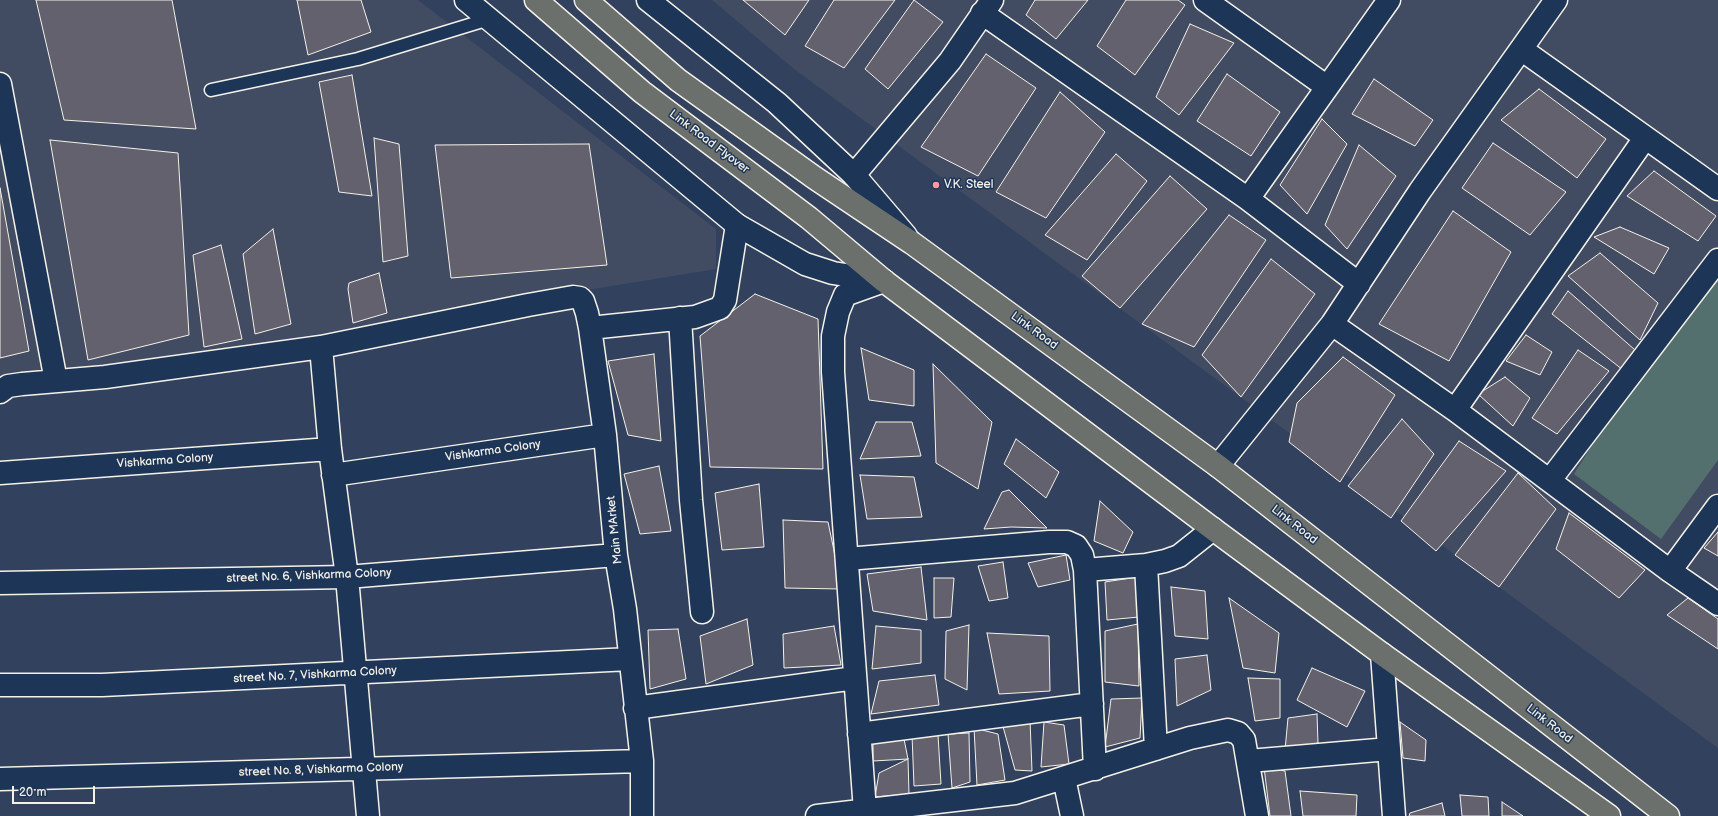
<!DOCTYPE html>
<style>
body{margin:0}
#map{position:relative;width:1718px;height:816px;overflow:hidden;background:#32425e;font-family:"Balsamiq Sans",sans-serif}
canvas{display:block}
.scale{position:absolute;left:12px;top:786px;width:83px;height:18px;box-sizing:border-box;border:2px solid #f4f1e8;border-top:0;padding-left:5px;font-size:12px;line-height:14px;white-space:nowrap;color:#f4f1e8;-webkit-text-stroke:3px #1d3557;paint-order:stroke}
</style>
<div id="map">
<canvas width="1718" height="816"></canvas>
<div class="scale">20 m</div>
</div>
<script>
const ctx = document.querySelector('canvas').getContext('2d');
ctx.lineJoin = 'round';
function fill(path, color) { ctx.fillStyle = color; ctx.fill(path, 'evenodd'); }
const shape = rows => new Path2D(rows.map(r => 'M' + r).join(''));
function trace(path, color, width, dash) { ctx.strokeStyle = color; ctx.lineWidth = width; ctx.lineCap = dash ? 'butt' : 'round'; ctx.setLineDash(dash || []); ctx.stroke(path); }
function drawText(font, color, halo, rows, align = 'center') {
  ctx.font = font + ' "Balsamiq Sans",sans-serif'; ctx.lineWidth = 3; ctx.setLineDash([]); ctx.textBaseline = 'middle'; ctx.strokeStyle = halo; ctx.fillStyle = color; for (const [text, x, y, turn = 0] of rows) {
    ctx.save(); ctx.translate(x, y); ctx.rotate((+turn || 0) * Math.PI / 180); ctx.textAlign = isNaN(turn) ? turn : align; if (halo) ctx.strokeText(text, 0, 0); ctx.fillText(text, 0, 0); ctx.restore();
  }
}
fill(shape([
 [0,0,418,0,716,229,716,269,0,386],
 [712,0,1718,0,1718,748,794,69]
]), '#414b62');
fill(shape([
 [1718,246,1718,460,1661,539,1574,474]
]), '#54706e');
const building = shape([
 [36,0,172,0,196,129,64,120,36,0],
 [297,0,361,0,371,32,308,55,297,0],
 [743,0,809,0,785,35,743,0],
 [834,0,895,0,844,68,805,46,834,0],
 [914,0,943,22,888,89,865,69,914,0],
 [1035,0,1088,0,1056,39,1026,15,1035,0],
 [1126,0,1178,0,1185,5,1135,75,1097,46,1126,0],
 [1190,24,1234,43,1179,115,1156,97,1190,24],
 [986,54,1036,88,978,176,921,147,986,54],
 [1227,74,1280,112,1251,156,1197,121,1227,74],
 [352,75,372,196,339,192,319,82,352,75],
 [1374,79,1433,120,1415,146,1352,114,1374,79],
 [1539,89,1606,139,1577,178,1501,120,1539,89],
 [1060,92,1105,132,1046,218,996,192,1060,92],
 [1322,119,1347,144,1307,214,1280,185,1322,119],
 [374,138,399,144,408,256,383,262,374,138],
 [50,140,178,153,189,335,88,360,50,140],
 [1493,143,1566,192,1530,235,1462,188,1493,143],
 [589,144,607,265,451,278,435,145,589,144],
 [1359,145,1396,176,1347,249,1325,225,1359,145],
 [1116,154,1147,181,1087,260,1045,235,1116,154],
 [1654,171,1716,216,1698,241,1627,196,1654,171],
 [1170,176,1207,209,1120,308,1082,276,1170,176],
 [0,188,29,351,0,358,0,188],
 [1453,211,1511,252,1449,361,1379,324,1453,211],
 [1229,215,1266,240,1194,347,1142,324,1229,215],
 [1620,227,1669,248,1654,274,1594,237,1620,227],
 [273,229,291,324,255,334,243,254,273,229],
 [221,245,242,339,204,347,193,255,221,245],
 [1600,253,1658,303,1640,340,1568,276,1600,253],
 [1271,259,1315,294,1241,397,1202,355,1271,259],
 [379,273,387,313,353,323,348,289,349,283,379,273],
 [1568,291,1635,350,1623,370,1552,314,1568,291],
 [755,294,818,319,823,469,710,467,700,336,755,294],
 [1526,335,1552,352,1540,375,1506,361,1526,335],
 [861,348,914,370,914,406,869,400,861,348],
 [1578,350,1609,371,1557,434,1532,418,1578,350],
 [654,354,661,441,628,435,608,361,654,354],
 [1343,357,1395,395,1340,482,1289,442,1297,403,1343,357],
 [933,364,992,422,978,489,936,463,933,364],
 [1505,377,1530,398,1513,426,1478,394,1505,377],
 [1402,419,1434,454,1391,518,1348,486,1402,419],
 [876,422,912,422,921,456,860,459,876,422],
 [1016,439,1059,472,1046,498,1004,464,1016,439],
 [1459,441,1506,471,1436,551,1401,521,1459,441],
 [659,466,671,531,640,534,624,474,659,466],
 [1518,473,1556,509,1499,587,1455,555,1518,473],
 [860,475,914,477,922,517,867,519,860,475],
 [759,484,764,547,722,550,715,493,759,484],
 [1009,490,1047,528,1011,527,984,529,1002,492,1009,490],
 [1100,501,1133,532,1123,553,1094,541,1100,501],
 [1569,513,1645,570,1619,598,1556,549,1569,513],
 [783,520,828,522,842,589,785,588,783,520],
 [1718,532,1718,556,1704,548,1718,532],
 [1066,555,1070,580,1038,587,1028,563,1066,555],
 [1003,562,1008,598,989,601,978,566,1003,562],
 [921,567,927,620,873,611,867,574,921,567],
 [1137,577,1139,617,1107,620,1105,582,1137,577],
 [934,578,954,578,951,617,934,618,934,578],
 [1171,587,1205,591,1208,639,1175,636,1171,587],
 [1229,598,1279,633,1275,673,1243,668,1229,598],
 [1688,598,1718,619,1718,649,1667,615,1688,598],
 [747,619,753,665,706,684,700,636,747,619],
 [1138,624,1139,686,1105,682,1105,631,1138,624],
 [969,625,967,690,945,679,946,631,969,625],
 [834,626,841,665,784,668,783,634,834,626],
 [876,626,921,630,921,663,872,669,876,626],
 [678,629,686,679,650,689,648,630,678,629],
 [987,633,1049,636,1050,691,999,694,987,633],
 [1207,655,1211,690,1177,706,1175,659,1207,655],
 [1312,668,1365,691,1347,727,1297,700,1312,668],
 [935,675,939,705,871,714,879,681,935,675],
 [1248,678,1280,679,1280,718,1255,721,1248,678],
 [1142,698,1140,738,1105,747,1111,699,1142,698],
 [1317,714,1318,743,1285,750,1288,718,1317,714],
 [1030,720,1032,771,1015,770,1002,723,1030,720],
 [1044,722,1064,725,1069,764,1041,767,1044,722],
 [1400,722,1426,740,1425,761,1403,758,1400,722],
 [974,728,998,734,1005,780,977,785,974,728],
 [969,733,970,782,952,788,948,734,969,733],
 [912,735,938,735,941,784,914,786,912,735],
 [904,739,908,759,873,761,873,742,904,739],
 [908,759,909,794,875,797,879,773,908,759],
 [1264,767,1285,771,1291,816,1270,816,1264,767],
 [1300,791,1357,795,1356,816,1303,816,1300,791],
 [1460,795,1488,797,1489,816,1462,816,1460,795],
 [1502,802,1523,816,1502,816,1502,802],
 [1442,803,1445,816,1409,816,1410,813,1442,803]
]);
fill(building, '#63616d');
trace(building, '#f4f1e8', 1);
const lane = shape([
 [211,90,358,59,489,19]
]);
const street = shape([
 [1205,0,1327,87],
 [982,13,1248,199,1359,284],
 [1521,49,1718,189],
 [0,84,56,381],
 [854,175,950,61,992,0],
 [1248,199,1389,0],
 [680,318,691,500,702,612],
 [1332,324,1455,410,1670,571,1718,604],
 [590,328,695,317,720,308,725,300,737,225],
 [321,347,330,449,347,577,368,816],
 [0,392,8,386,22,384,105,377,321,347,528,305,573,297,580,298,583,301,587,313,590,328,605,435,616,555,625,609,642,761,642,816],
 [1455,410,1645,138],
 [1218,466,1332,324,1420,191,1556,0],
 [0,473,330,449],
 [333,475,605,435],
 [1550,480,1718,260],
 [847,559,1049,542,1067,542,1076,546,1082,555,1085,570,1095,769],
 [1146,565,1156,749],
 [1085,570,1146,565,1165,561,1179,556,1213,529],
 [1670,571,1718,506],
 [0,583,347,577,616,555],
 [1382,654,1394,816],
 [0,685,102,685,630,659],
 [635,708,855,678],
 [859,734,1092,704],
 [1249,761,1389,749],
 [1064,778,1072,816],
 [0,779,642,761],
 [865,811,833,372,833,336,838,312,845,295,884,281],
 [817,816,1015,793,1190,738,1228,730,1238,733,1244,740,1257,816]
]);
const secondary = shape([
 [466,0,737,225,805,264,833,273,884,281],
 [648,0,777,103,854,175,906,236]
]);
const primary = shape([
 [536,0,642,92,809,218,884,281,1213,529,1382,654,1609,816],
 [586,0,678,80,815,178,912,243,1218,466,1668,816]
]);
trace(lane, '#f4f1e8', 15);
trace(street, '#f4f1e8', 25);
trace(secondary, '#f4f1e8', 25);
trace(primary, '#f4f1e8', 25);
trace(lane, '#1d3557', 12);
trace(street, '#1d3557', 22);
trace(secondary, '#1d3557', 22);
trace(primary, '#6b706d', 22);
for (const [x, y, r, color] of [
 [936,185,4,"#ff9aa2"]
]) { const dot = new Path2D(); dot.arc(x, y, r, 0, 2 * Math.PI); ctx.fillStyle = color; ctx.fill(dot); trace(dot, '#1d3557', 1.5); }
drawText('12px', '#f4f1e8', '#1d3557', [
 ["Link Road Flyover",709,142,37],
 ["Link Road",1034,331,36],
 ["Vishkarma Colony",493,451,-8],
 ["Vishkarma Colony",165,461,-4],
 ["Link Road",1294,525,38],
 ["Main MArket",615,530,-96],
 ["street No. 6, Vishkarma Colony",309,576,-2],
 ["street No. 7, Vishkarma Colony",315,675,-3],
 ["Link Road",1549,724,38],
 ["street No. 8, Vishkarma Colony",321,770,-2]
]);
drawText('12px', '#f4f1e8', '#1d3557', [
 ["V.K. Steel",944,185]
], 'left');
</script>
